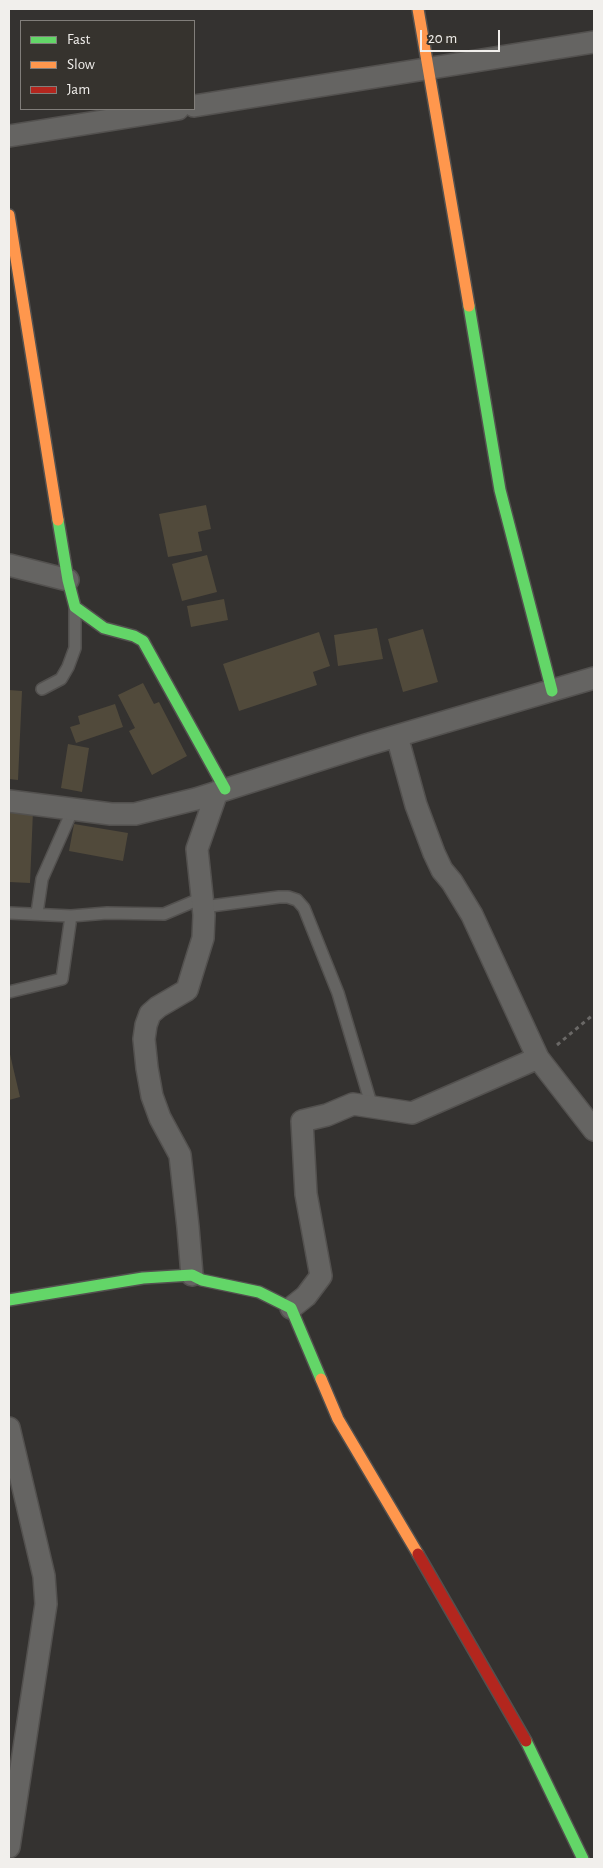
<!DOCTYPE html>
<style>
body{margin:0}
#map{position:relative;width:603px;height:1868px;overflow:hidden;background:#343230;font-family:"Alegreya Sans",sans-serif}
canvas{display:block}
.frame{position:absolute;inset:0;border:10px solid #f1efec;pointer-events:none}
.legend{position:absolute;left:20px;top:20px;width:175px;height:90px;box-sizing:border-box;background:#36332e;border:1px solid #817e7a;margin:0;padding:6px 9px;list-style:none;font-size:15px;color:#f1efec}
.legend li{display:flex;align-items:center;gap:10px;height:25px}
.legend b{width:25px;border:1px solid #817e7a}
.scale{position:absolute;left:420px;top:30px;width:80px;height:22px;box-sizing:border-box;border:2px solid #f1efec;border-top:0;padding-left:6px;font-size:15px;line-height:18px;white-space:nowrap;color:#f1efec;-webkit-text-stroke:4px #36332e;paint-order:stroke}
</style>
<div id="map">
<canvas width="603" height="1868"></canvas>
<div class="frame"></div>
<ul class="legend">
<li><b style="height:6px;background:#63d668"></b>Fast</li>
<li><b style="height:6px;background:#ff974d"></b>Slow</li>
<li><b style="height:6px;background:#b3261e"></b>Jam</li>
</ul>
<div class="scale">20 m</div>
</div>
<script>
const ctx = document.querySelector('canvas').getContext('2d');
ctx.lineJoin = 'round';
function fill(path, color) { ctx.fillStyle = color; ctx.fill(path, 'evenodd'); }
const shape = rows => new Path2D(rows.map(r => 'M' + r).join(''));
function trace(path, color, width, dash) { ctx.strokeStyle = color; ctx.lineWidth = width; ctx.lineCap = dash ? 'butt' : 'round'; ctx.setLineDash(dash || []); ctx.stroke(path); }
fill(shape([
 [206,505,211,529,198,532,202,551,168,557,159,514],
 [207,555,217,592,182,601,172,564],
 [224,599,228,620,191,627,187,606],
 [377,628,383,659,338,666,334,635],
 [423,629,438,682,403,692,388,639],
 [319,632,330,666,313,672,317,685,239,711,223,664],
 [143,683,154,704,159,702,187,756,152,775,129,731,135,728,118,695],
 [9,690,22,691,18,780,9,779],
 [115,704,123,727,76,743,70,727,80,724,78,716],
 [68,744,89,748,82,792,61,788],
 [9,810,33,811,30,883,9,882],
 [74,824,128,833,123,861,69,851],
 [9,1050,20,1097,9,1100]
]), '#514a3b');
const lane = shape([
 [42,689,61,679,68,667,75,648,75,609],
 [203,907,279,897,288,897,297,900,304,908,338,993,372,1107],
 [9,913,71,916,107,913,164,914,202,898],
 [37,913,42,879,73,809],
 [9,992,62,979,71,916]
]);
const street = shape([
 [194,106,594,42],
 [9,136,178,109],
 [9,565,68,580],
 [397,736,416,805,434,853,442,870,452,882,472,915,538,1058,594,1130],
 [9,801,111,814,135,814,196,799,366,745,594,678],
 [192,1275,188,1227,180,1155,160,1118,152,1096,147,1068,144,1039,146,1025,150,1014,158,1007,187,990,194,967,203,938,204,915,197,849,217,792],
 [291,1308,306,1296,321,1276,306,1194,302,1121,327,1115,353,1104,412,1113,538,1058],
 [9,1428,44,1576,46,1604,9,1847]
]);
const fast = shape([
 [469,306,500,490,552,691],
 [58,520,68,580,75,607,104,628,134,636,143,641,225,789],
 [9,1300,143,1278,192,1275,202,1280,259,1292,291,1308,321,1379],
 [526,1741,583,1859]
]);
const slow = shape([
 [418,9,469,306],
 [9,215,58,520],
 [321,1379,338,1419,418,1554]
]);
const jam = shape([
 [418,1554,526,1741]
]);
trace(lane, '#53514f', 14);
trace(street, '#53514f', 24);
trace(fast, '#53514f', 14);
trace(slow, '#53514f', 14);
trace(jam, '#53514f', 14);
trace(shape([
 [557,1045,594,1014]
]), '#6a6866', 3, [4, 4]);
trace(lane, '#656462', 11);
trace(street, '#656462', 21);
trace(fast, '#63d668', 11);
trace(slow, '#ff974d', 11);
trace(jam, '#b3261e', 11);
</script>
